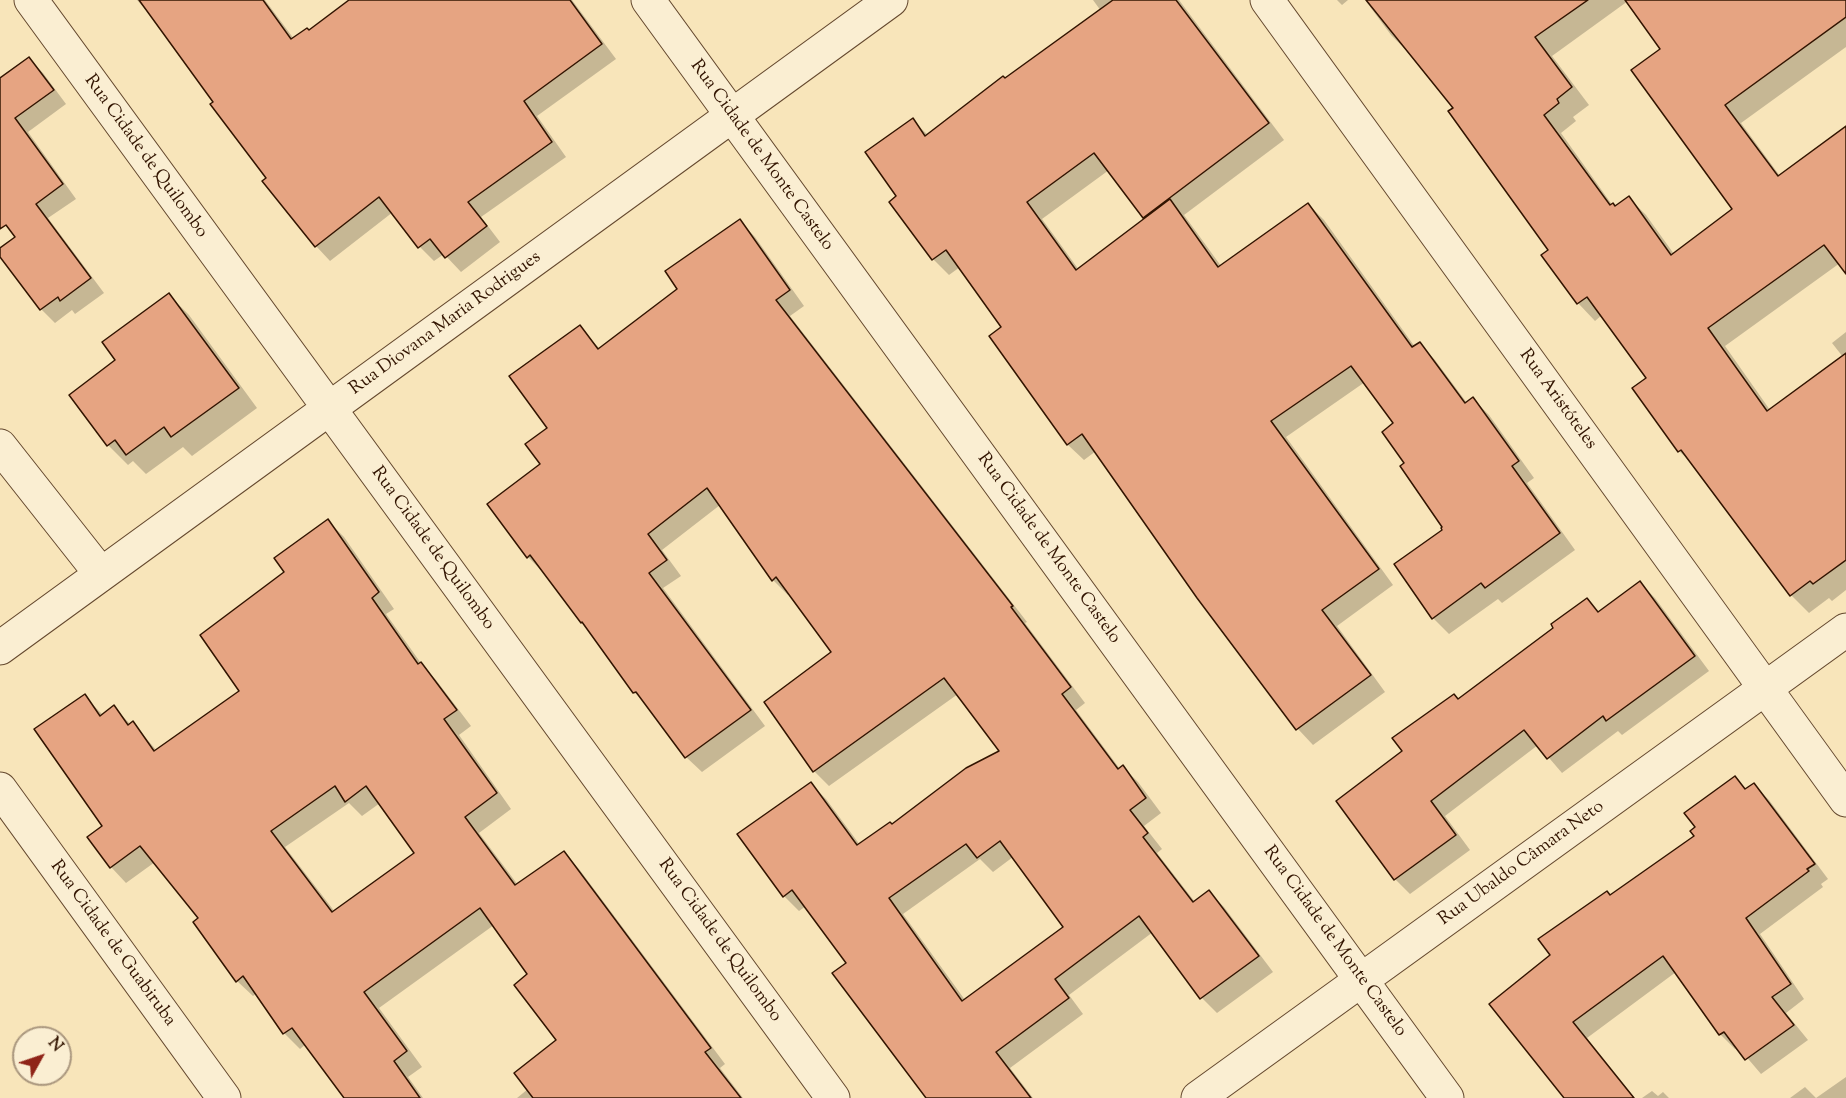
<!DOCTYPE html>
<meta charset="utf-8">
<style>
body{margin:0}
#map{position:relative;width:1846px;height:1098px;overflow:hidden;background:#f8e5ba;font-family:"Sorts Mill Goudy",serif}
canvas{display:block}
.north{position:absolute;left:12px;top:1026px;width:60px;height:60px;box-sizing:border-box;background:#faeed2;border:2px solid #aa977e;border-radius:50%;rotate:50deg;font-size:16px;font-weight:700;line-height:24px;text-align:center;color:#321400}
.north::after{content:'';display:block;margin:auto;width:21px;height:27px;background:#8f2418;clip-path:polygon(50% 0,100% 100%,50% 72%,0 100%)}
</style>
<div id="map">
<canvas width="1846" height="1098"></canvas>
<div class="north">N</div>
</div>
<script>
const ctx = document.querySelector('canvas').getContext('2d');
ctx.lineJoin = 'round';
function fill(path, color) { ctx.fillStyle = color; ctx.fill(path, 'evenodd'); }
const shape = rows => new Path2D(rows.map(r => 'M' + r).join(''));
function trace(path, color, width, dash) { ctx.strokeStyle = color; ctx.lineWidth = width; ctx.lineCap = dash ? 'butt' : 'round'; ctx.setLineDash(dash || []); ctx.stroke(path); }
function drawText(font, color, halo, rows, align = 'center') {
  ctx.font = font + ' "Sorts Mill Goudy",serif'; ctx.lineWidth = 5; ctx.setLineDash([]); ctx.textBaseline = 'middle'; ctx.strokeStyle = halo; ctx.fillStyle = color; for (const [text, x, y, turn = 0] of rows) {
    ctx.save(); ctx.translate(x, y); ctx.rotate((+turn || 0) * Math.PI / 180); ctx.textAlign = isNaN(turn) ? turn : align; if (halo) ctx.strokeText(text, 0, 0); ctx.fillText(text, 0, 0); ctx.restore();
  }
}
fill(shape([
 [137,0,265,0,294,39,309,32,352,0,572,0,616,59,537,116,566,157,481,217,500,242,461,272,444,254,434,261,420,247,393,212,330,261,316,246,265,181,268,178,159,25],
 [1093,0,1179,0,1284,140,1184,215,1221,266,1308,204,1324,220,1415,347,1420,344,1435,360,1467,403,1473,399,1489,415,1534,478,1527,483,1575,550,1502,603,1498,599,1449,634,1433,618,1444,527,1406,463,1395,423,1365,382,1286,437,1393,585,1337,626,1385,692,1313,745,1298,729,1198,597,1096,451,1084,460,1068,445,991,337,1003,327,960,267,949,275,933,259,898,197,912,120,928,135,1101,11],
 [1109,170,1146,219,1079,270,1042,219],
 [1337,0,1348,0,1342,5],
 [1365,0,1846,0,1846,47,1741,123,1780,176,1846,128,1846,272,1840,263,1725,346,1770,410,1843,357,1832,343,1846,332,1846,590,1832,601,1829,598,1809,613,1791,595,1697,468,1679,451,1648,378,1602,315,1595,321,1578,303,1550,251,1455,108,1408,52,1391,35],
 [1628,1,1662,49,1734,209,1674,254,1646,215,1629,198,1616,208,1613,206,1561,133,1576,121,1573,117,1589,105,1552,56],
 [29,59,43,73,66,104,28,132,76,199,48,218,104,293,75,314,72,310,55,323,41,309,17,237,0,214,0,79],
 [740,221,755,237,804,306,790,316,1027,622,1025,623,1085,703,1076,710,1120,769,1123,767,1138,782,1161,813,1144,826,1162,849,1157,853,1195,902,1209,892,1224,907,1273,972,1217,1013,1202,998,1153,932,1069,995,1083,1014,1010,1068,1033,1098,928,1098,848,963,806,906,799,911,784,896,811,784,826,799,860,845,892,826,1001,752,958,694,829,786,814,771,833,652,790,593,788,595,773,580,720,505,662,550,681,576,663,588,765,726,702,772,686,757,650,707,634,692,589,629,543,572,528,557,549,428,579,327,600,349,679,289],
 [1013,857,1065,927,965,1000,903,914,980,859,993,872],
 [169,295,189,315,257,408,192,456,183,447,146,474,133,461,128,465,108,445,117,361],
 [328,521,344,537,394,609,386,614,423,666,436,680,471,726,459,735,511,809,479,833,518,885,564,853,579,869,725,1064,720,1068,743,1098,517,1098,528,1089,558,1041,529,975,494,925,379,1008,422,1067,408,1077,423,1098,345,1098,306,1044,300,1049,284,1033,257,993,253,996,237,981,200,918,155,862,126,883,111,867,84,696,103,715,114,707,131,725,133,723,157,751,241,691,286,572],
 [349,803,362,816,380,803,416,854,335,912,285,847],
 [1640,583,1655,598,1709,671,1622,735,1618,731,1562,773,1538,745,1445,816,1470,850,1410,894,1395,879,1338,801,1404,752,1459,701,1555,628,1587,600,1599,613],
 [1735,778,1747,790,1754,785,1769,800,1828,879,1821,884,1823,887,1760,934,1804,999,1786,1013,1808,1040,1761,1074,1738,1047,1735,1049,1720,1034,1676,972,1587,1038,1635,1098,1566,1098,1552,956,1611,897,1696,837],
 [1846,1077,1846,1098,1790,1098,1805,1087,1816,1098],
 [1652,1091,1658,1096,1663,1092,1669,1098,1642,1098]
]), '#0003');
const building = shape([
 [139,0,263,0,291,39,307,28,309,30,349,0,570,0,602,44,524,101,552,142,468,202,487,226,445,258,430,239,418,248,379,197,315,247,262,181,266,178,210,104,213,102,139,0],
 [1113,0,1176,0,1269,123,1143,218,1094,153,1027,202,1076,270,1170,199,1218,267,1308,203,1412,347,1420,342,1465,403,1473,397,1519,461,1512,466,1560,533,1485,588,1481,583,1432,619,1394,564,1442,530,1441,528,1442,527,1400,466,1404,463,1382,432,1393,423,1351,366,1271,421,1379,569,1322,610,1371,675,1296,730,1197,598,1082,434,1067,445,989,336,1001,327,946,250,932,260,889,202,896,196,865,152,913,118,925,136,1003,76,1005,78,1113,0],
 [1366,0,1588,0,1535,37,1572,87,1557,99,1559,103,1544,115,1610,205,1613,203,1615,206,1629,196,1671,255,1732,209,1631,70,1660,49,1625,0,1846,0,1846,17,1725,105,1778,176,1846,126,1846,274,1824,245,1708,328,1767,411,1846,353,1846,560,1813,584,1810,581,1790,596,1681,450,1678,452,1632,388,1646,378,1587,297,1577,304,1541,255,1548,250,1448,111,1453,108,1366,0],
 [29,57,54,90,15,118,63,184,36,204,91,278,60,301,58,297,40,310,0,257,0,248,15,237,6,225,0,229,0,78,29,57],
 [740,219,790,290,776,300,1013,606,1011,607,1071,687,1062,694,1118,769,1123,765,1146,798,1130,810,1148,833,1143,837,1193,902,1209,890,1259,956,1200,999,1139,916,1055,979,1069,998,996,1052,1031,1098,926,1098,832,973,846,963,792,890,783,897,737,834,811,782,857,845,890,822,892,824,966,768,999,751,944,678,813,772,764,702,831,652,776,577,772,581,707,488,648,534,667,560,649,573,751,710,685,758,636,692,633,693,582,622,581,623,530,555,527,558,487,504,540,464,525,444,547,428,509,376,580,325,598,349,677,289,665,271,740,219],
 [1000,841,1063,927,962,1001,889,898,966,844,977,858,1000,841],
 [169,293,239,388,171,437,164,427,126,455,115,440,107,446,69,395,115,360,102,342,169,293],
 [328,519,379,592,372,598,418,664,421,662,457,710,444,719,497,793,465,817,515,885,564,851,711,1048,705,1052,741,1098,533,1098,514,1073,556,1040,514,985,527,974,480,908,364,992,407,1051,394,1061,420,1098,344,1098,292,1028,283,1034,243,976,236,982,193,922,198,918,140,846,110,868,87,837,102,826,34,729,85,694,100,716,114,705,128,725,133,721,154,751,239,691,200,635,284,572,274,558,328,519],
 [335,786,345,802,366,786,414,853,332,912,271,831,335,786],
 [1640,581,1695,656,1606,721,1603,716,1547,759,1524,730,1431,801,1456,835,1394,880,1336,801,1402,751,1392,738,1454,694,1458,699,1553,628,1551,624,1587,598,1598,612,1640,581],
 [1735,776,1745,789,1754,783,1815,864,1807,869,1809,871,1746,918,1791,984,1772,997,1794,1025,1745,1060,1724,1032,1719,1035,1663,956,1573,1022,1634,1098,1564,1098,1489,1004,1550,955,1538,939,1607,891,1610,895,1694,836,1690,831,1695,827,1684,813,1735,776]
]);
fill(building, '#e6a482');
trace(building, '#321400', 1.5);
const minor = shape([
 [31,0,833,1098],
 [648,0,1447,1098],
 [1267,0,1846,800],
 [0,446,101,574],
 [0,648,891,0],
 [0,789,224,1098],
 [1198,1098,1846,630]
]);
trace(minor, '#64482e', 35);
trace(minor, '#faeed2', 33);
drawText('18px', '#321400', '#faeed2', [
 ["Rua Cidade de Monte Castelo",761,156,54],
 ["Rua Cidade de Quilombo",145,157,54],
 ["Rua Diovana Maria Rodrigues",446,324,-36],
 ["Rua Aristóteles",1557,400,54],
 ["Rua Cidade de Quilombo",432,549,54],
 ["Rua Cidade de Monte Castelo",1048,549,54],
 ["Rua Ubaldo Câmara Neto",1522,864,-36],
 ["Rua Cidade de Quilombo",719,941,54],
 ["Rua Cidade de Monte Castelo",1334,942,54],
 ["Rua Cidade de Guabiruba",112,944,54]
]);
</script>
